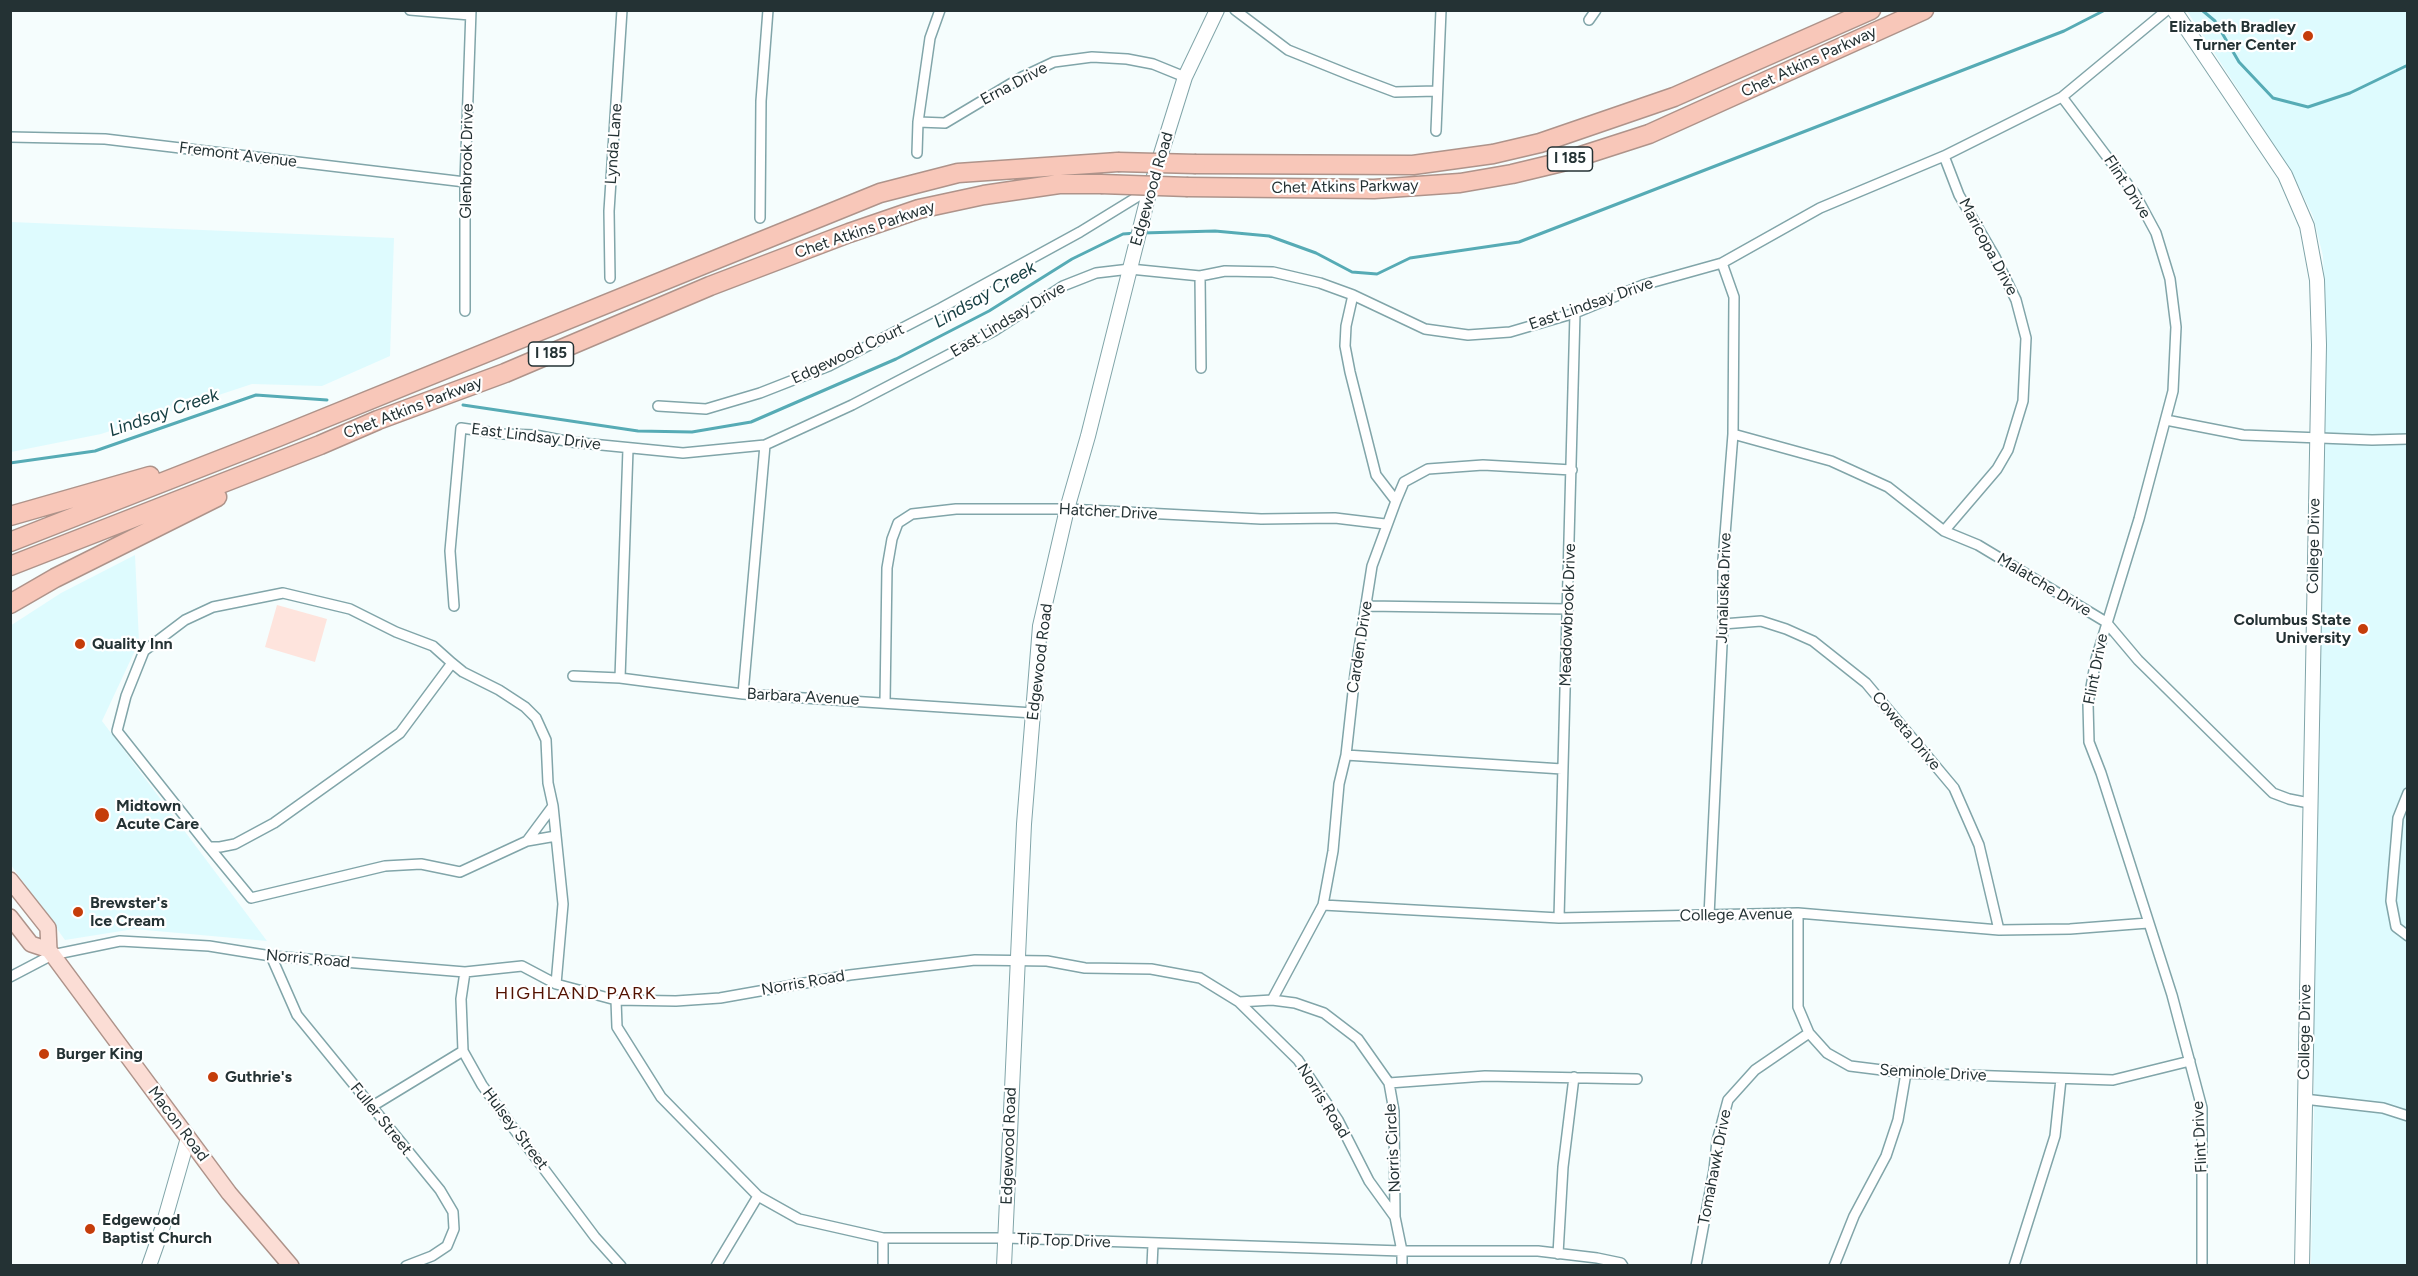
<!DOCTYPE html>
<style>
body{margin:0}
#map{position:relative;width:2418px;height:1276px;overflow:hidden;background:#f5fdfd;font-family:Figtree,sans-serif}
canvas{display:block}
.frame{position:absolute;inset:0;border:12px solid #243234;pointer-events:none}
</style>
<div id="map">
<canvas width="2418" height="1276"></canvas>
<div class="frame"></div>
</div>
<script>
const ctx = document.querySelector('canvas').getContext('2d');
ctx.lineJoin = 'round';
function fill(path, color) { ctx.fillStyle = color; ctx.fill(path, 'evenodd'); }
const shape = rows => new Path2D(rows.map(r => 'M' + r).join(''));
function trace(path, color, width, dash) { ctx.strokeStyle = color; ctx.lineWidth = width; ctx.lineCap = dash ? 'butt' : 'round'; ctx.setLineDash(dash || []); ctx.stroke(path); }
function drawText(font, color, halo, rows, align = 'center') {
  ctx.font = font + ' Figtree,sans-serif'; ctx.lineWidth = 4.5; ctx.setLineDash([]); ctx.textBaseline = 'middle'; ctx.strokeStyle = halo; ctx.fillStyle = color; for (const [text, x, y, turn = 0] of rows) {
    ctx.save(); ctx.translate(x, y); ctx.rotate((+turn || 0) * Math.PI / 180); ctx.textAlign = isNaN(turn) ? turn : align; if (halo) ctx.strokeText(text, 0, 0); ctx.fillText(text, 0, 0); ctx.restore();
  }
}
fill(shape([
 [2187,11,2407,11,2407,1265,2311,1265,2314,1114,2313,813,2325,445,2326,342,2323,256,2313,216,2291,171],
 [11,222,394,238,390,356,322,386,252,384,101,434,11,452],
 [135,555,139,642,102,721,267,941,134,929,65,940,11,865,10,626,61,593]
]), '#defbfe');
fill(shape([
 [277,605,327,619,315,662,265,647]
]), '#fee4dd');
trace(shape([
 [2203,11,2215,21,2239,62,2273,98,2308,107,2350,93,2408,65],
 [1142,233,1215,231,1269,236,1316,253,1352,272,1377,274,1410,258,1519,242,2064,31,2105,10],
 [463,405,638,431,692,432,751,422,896,359,989,311,1072,259,1123,234,1136,233],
 [10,463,95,451,256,395,327,400]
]), '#56abb5', 3);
const street = shape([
 [410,10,470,15],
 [1235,10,1288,50,1350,75,1395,92,1437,91],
 [1589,20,1596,10],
 [2062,97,2135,194,2156,233,2170,279,2176,327,2173,391,2139,519,2096,659,2088,704,2089,742,2101,773,2172,995,2202,1108,2202,1266],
 [918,122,945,123,1022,77,1054,62,1092,57,1127,59,1153,64,1185,77],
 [1436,131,1441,10],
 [10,137,105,139,465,182],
 [917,153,918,122,930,38,940,10],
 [1944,156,1959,195,1995,257,2016,300,2026,338,2023,401,2008,450,1997,469,1944,531],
 [760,218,761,101,768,10],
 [1200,276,1201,368],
 [610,278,609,211,622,10],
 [465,311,465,182,471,10],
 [658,406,706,409,760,393,829,366,941,308,1080,232,1150,189],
 [2166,420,2243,435,2372,440,2408,439],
 [1733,434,1831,461,1888,487,1944,531,1978,545,2106,622,2138,660,2273,793,2289,799,2309,803],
 [1396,501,1404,482,1428,469,1483,465,1572,470],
 [454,606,450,551,461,428,503,434,535,435,571,442,683,453,765,445,852,405,994,331,1063,286,1096,273,1130,269,1200,276,1225,271,1273,272,1320,283,1353,295,1425,329,1468,335,1510,332,1575,313,1643,285,1722,263,1820,208,1944,156,2062,97,2167,10],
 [1367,606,1568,609],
 [1723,624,1761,621,1786,629,1813,641,1866,683,1954,788,1979,845,1999,930],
 [573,676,620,678,743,694,1033,713],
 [620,678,628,449],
 [743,694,765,445],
 [885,702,887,568,892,539,898,523,912,514,956,509,1067,509,1261,519,1335,518,1385,524],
 [1346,755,1562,769],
 [2408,793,2398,818,2391,901,2396,927,2408,936],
 [553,806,563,904,556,984],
 [527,841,556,836],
 [209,847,251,898,385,866,421,864,460,872,527,841,553,806,548,783,546,740,536,718,525,707,499,690,463,672,452,663,433,646,396,632,350,609,283,593,213,607,185,620,144,651,126,696,117,731,209,847,220,847,235,844,274,823,400,733,452,663],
 [1323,905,1559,918,1798,913,1999,930,2070,929,2148,923],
 [1798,913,1798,1007,1809,1033,1827,1053,1850,1066,1906,1073,2113,1080,2190,1061],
 [1709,916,1723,624,1723,560,1733,434,1734,297,1722,263],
 [1559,918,1575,313],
 [271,956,297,1015,440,1190,453,1212,454,1229,447,1246,432,1256,406,1266],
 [465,972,461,999,463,1051,482,1085,511,1125,595,1237,621,1266],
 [10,977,52,955,120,941,209,946,271,956,465,972,522,966,556,984,616,1000,676,1001,720,998,850,975,975,960,1047,961,1085,968,1151,969,1200,978,1239,1002,1298,1060,1338,1120,1369,1181,1395,1217,1402,1251,1402,1266],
 [616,1000,617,1027,661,1097,758,1196,799,1219,883,1238,1006,1238,1402,1251,1538,1251,1597,1258,1621,1263,1623,1266],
 [1272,1000,1323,905,1333,851,1339,784,1346,755,1355,674,1372,566,1396,501,1376,475,1350,372,1345,346,1346,326,1353,295],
 [1239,1002,1272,1000,1295,1003,1324,1013,1358,1039,1389,1083,1394,1111,1395,1217],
 [1389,1083,1485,1076,1637,1079],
 [2304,1099,2383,1108,2408,1116],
 [371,1107,463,1051],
 [1558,1254,1563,1167,1574,1077],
 [716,1266,758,1196],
 [883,1266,883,1238],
 [1152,1266,1153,1244],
 [1696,1266,1714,1170,1717,1141,1728,1100,1755,1070,1809,1033],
 [1834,1266,1854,1216,1886,1156,1898,1120,1906,1073],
 [2014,1266,2055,1136,2061,1079]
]);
const secondary = shape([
 [2174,10,2285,175,2307,226,2317,280,2319,345,2302,1266],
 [149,1266,162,1229,188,1138],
 [1004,1266,1024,824,1040,626,1067,509,1088,436,1150,189,1185,77,1217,10]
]);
const primary = shape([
 [10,880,48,928,49,950],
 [10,917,31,944,49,950,229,1193,291,1266]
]);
const highway = shape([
 [1196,164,1413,165,1493,154,1540,143,1674,97,1871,10],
 [1188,187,1374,189,1460,183,1512,174,1562,162,1649,134,1924,10],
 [10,516,150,476],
 [10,542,278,437,880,193,958,173,1118,162],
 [10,566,320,445,378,420,505,373,710,286,849,233,919,209,984,195,1059,184,1101,184],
 [10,604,55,578,217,497]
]);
trace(street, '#81a5a9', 12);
trace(secondary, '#81a5a9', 16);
trace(primary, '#ae938a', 18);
trace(highway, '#ae938a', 21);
trace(street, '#fff', 9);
trace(secondary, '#fff', 14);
trace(primary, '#fbddd5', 15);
trace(highway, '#f8c7b9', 18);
const highwayBridge = shape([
 [1118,162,1196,164],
 [1101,184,1188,187]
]);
trace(highwayBridge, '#ae938a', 21, []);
trace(highwayBridge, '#f8c7b9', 18);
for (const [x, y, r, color] of [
 [2308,36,6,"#c53d0a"],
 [2363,629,6,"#c53d0a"],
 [80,644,6,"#c53d0a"],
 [102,815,8,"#c53d0a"],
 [78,912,6,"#c53d0a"],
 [44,1054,6,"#c53d0a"],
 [213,1077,6,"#c53d0a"],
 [90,1229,6,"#c53d0a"]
]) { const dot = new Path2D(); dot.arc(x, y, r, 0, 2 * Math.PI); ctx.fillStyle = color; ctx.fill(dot); trace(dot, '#fff', 2); }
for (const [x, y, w] of [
 [1570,159,45],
 [551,354,45]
]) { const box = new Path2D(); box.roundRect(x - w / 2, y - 12, w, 24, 4.5); ctx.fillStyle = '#fff'; ctx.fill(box); trace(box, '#243234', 1.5); }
drawText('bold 15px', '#243234', null, [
 ["I 185",1570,159],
 ["I 185",551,354]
]);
drawText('bold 16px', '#243234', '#fff', [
 ["Elizabeth Bradley",2296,27,"right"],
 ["Turner Center",2296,45,"right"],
 ["Columbus State",2351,620,"right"],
 ["University",2351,638,"right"],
 ["Quality Inn",92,644],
 ["Midtown",116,806],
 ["Acute Care",116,824],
 ["Brewster's",90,903],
 ["Ice Cream",90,921],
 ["Burger King",56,1054],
 ["Guthrie's",225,1077],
 ["Edgewood",102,1220],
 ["Baptist Church",102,1238]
], 'left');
drawText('16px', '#243234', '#fff', [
 ["Chet Atkins Parkway",1809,62,-25],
 ["Erna Drive",1014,84,-28],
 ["Lynda Lane",614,144,-86],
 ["Fremont Avenue",238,155,7],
 ["Glenbrook Drive",467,161,-89],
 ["Chet Atkins Parkway",1345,187,-1],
 ["Flint Drive",2127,187,57],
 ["Edgewood Road",1152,189,-74],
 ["Chet Atkins Parkway",865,230,-19],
 ["Maricopa Drive",1988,247,62],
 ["East Lindsay Drive",1591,304,-19],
 ["East Lindsay Drive",1008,320,-31],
 ["Edgewood Court",848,354,-25],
 ["Chet Atkins Parkway",413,408,-21],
 ["East Lindsay Drive",536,437,7],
 ["Hatcher Drive",1108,512,3],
 ["College Drive",2314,546,-89],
 ["Malatche Drive",2044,585,31],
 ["Junaluska Drive",1724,588,-88],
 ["Meadowbrook Drive",1568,615,-88],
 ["Carden Drive",1360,647,-81],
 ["Edgewood Road",1040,662,-83],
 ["Flint Drive",2096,669,-79],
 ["Barbara Avenue",803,697,3],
 ["Coweta Drive",1906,731,50],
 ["College Avenue",1736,915,-1],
 ["Norris Road",308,959,5],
 ["Norris Road",803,983,-10],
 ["College Drive",2305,1032,-89],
 ["Seminole Drive",1933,1073,3],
 ["Norris Road",1323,1101,58],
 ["Fuller Street",381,1119,51],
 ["Macon Road",178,1124,53],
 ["Hulsey Street",515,1129,53],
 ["Flint Drive",2200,1137,-93],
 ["Edgewood Road",1009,1146,-88],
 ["Norris Circle",1393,1148,-93],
 ["Tomahawk Drive",1715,1167,-79],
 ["Tip Top Drive",1064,1241,2]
]);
drawText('italic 18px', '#143d41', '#fff', [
 ["Lindsay Creek",985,295,-30],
 ["Lindsay Creek",164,413,-19]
]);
ctx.letterSpacing = '1.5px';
drawText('18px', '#521100', '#fff', [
 ["HIGHLAND PARK",576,994]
]);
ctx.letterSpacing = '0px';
</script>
